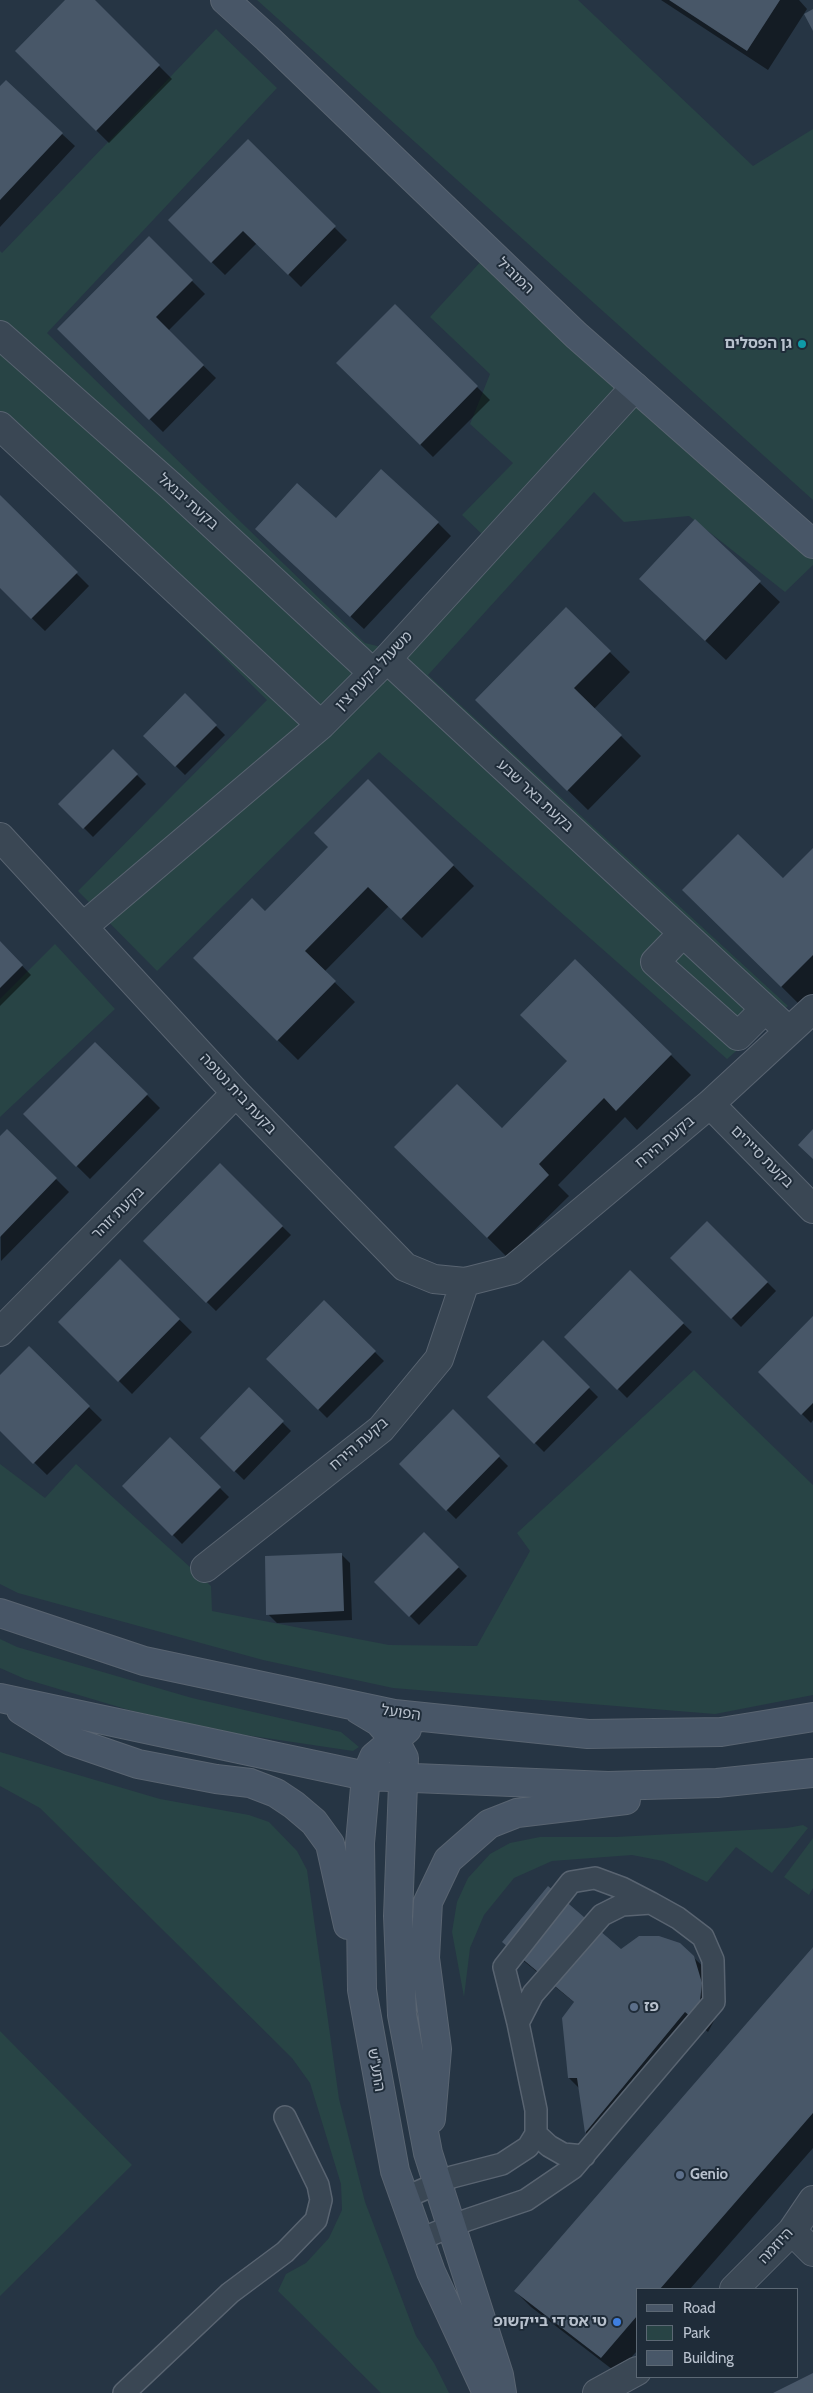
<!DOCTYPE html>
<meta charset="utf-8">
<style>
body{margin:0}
#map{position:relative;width:813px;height:2393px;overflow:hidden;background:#263544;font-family:Cabin,sans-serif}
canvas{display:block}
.legend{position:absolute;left:636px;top:2288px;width:162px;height:90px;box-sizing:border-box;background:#1f2c39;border:1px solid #5c6874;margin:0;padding:6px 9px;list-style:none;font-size:15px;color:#b8c1cd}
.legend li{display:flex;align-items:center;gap:10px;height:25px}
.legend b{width:25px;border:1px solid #5c6874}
</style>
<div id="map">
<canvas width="813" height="2393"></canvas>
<ul class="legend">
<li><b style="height:6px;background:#485667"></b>Road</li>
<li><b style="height:14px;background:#284445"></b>Park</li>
<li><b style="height:14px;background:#485768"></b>Building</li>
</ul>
</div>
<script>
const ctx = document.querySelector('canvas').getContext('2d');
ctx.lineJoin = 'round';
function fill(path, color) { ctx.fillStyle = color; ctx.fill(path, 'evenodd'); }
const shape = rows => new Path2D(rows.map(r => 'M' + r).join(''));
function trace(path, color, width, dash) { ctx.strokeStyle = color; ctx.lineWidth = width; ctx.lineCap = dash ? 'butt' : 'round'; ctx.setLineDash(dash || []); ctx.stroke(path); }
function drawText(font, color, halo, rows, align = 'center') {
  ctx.font = font + ' Cabin,"Noto Sans Hebrew",sans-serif'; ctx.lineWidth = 4; ctx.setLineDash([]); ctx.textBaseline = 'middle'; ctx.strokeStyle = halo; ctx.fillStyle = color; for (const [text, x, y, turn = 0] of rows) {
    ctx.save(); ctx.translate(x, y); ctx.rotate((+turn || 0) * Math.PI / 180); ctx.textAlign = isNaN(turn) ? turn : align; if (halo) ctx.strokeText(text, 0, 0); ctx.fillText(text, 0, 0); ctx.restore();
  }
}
fill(shape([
 [257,0,578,0,753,166,813,129,813,500],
 [216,29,277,88,47,333,365,643,381,647,484,536,462,515,513,463,470,424,490,374,430,317,484,258,813,558,813,565,785,592,689,516,624,522,594,492,428,675,788,1006,727,1059,379,752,157,971,78,891,267,700,171,605,0,446,0,251,2,253],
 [55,944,115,1009,0,1117,0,999],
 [694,1370,813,1485,813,1695,715,1714,393,1688,263,1660,18,1593,0,1584,0,1464,45,1498,76,1464,211,1586,212,1611,389,1645,477,1646,530,1551,517,1533],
 [0,1639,17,1647,192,1698,341,1732,359,1747,353,1751,212,1730,129,1710,25,1679,0,1668],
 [0,1752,160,1799,249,1815,269,1822,297,1851,307,1870,339,2099,365,2202,416,2336,434,2363,449,2393,381,2393,278,2291,286,2274,306,2263,329,2238,342,2210,341,2184,310,2083,292,2058,40,1808,0,1786],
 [803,1825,808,1828,772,1873,736,1847,707,1882,663,1861,632,1855,552,1861,514,1878,484,1915,470,1948,464,1997,452,1932,457,1902,468,1878,490,1854,510,1843,540,1837,616,1837,787,1828],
 [813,1838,813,1888,809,1895,784,1877],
 [0,2031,132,2165,0,2296]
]), '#284445');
fill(shape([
 [67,0,93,0,172,79,109,143,16,51],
 [661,0,799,0,807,9,768,70],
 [0,88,62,134,75,146,0,227],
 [248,141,347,240,301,287,257,243,225,275,169,220],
 [149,238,205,294,168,331,216,378,163,432,58,329],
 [395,305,490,400,433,457,338,363],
 [0,497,89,586,45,631,0,587],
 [336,520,438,523,451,536,364,629,269,541],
 [695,521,780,602,726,660,661,599],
 [566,609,630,672,594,709,641,756,588,810,476,700],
 [185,695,225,735,185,775,145,736],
 [113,751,146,784,93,837,60,804],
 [368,781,474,886,422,938,389,906,324,972,355,1002,298,1060,195,958,265,913,330,847],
 [813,850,813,995,802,1007,684,890,783,880],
 [0,943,31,975,0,1006],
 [575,960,691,1075,637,1130,625,1117,558,1185,569,1196,507,1257,396,1147,502,1130,569,1062],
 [95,1043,160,1108,90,1179,24,1114],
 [7,1130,69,1192,1,1261,0,1138],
 [220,1165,291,1235,216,1311,145,1241],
 [707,1222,776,1291,741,1327,672,1258],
 [120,1261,192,1332,132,1394,60,1322],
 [630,1272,692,1332,627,1398,566,1337],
 [324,1302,384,1361,327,1418,268,1359],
 [813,1318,813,1420,811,1423,760,1372],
 [543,1342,598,1397,544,1452,489,1397],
 [29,1348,102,1420,47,1475,0,1429,0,1377],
 [249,1389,291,1431,244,1480,201,1438],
 [453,1411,508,1466,456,1519,400,1464],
 [170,1439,229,1497,182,1544,124,1486],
 [424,1533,467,1576,419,1625,376,1582],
 [341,1554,350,1563,352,1620,277,1623,268,1614],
 [813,1949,813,2148,690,2289,637,2289,637,2351,617,2373,531,2307,515,2291],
 [621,1951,693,1957,710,1973,718,2000,716,2017,708,2032,702,2027,602,2148,586,2133,580,2089,569,2078,575,2003,520,1958]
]), '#0007');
fill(shape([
 [65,0,95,0,160,65,96,131,15,51],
 [669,0,780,0,747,51],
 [813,9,813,31,804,14],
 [6,80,63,133,0,200,0,86],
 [248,139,336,226,288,275,243,231,211,263,168,220],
 [149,236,193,280,156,317,204,365,149,420,57,329],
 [395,304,478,386,420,445,336,363],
 [381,469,439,522,350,617,255,529,297,483,336,518],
 [0,495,78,572,31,619,0,588],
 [695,519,761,581,705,641,639,579],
 [566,607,611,651,574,688,622,735,567,791,475,700],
 [185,693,217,725,175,767,143,736],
 [113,749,138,774,83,829,58,804],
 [368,779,454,865,401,919,368,887,305,951,336,981,277,1041,193,958,252,898,265,911,328,847,314,833],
 [738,834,783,878,813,848,813,955,781,987,682,890],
 [0,941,23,965,0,988],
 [575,959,672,1054,616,1111,604,1098,539,1164,549,1175,487,1238,394,1147,457,1084,502,1128,567,1061,520,1015],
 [95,1042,148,1094,76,1167,23,1114],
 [7,1129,57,1178,0,1237,0,1136],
 [813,1129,813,1159,798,1145],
 [220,1163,283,1226,206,1303,143,1241],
 [707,1221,768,1282,731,1319,670,1258],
 [120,1259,180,1319,118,1382,58,1322],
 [630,1270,684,1323,617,1390,564,1337],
 [324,1300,376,1351,318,1410,266,1359],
 [813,1316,813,1403,801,1415,758,1372],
 [543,1340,590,1387,534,1444,487,1397],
 [29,1346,90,1406,33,1464,0,1431,0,1375],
 [249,1387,284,1421,234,1472,200,1438],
 [453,1409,500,1456,446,1511,399,1464],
 [170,1437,221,1487,172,1536,122,1486],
 [424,1532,459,1567,409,1617,374,1582],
 [342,1553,344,1611,266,1615,265,1556],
 [548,1886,621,1949,639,1936,659,1936,680,1943,694,1956,702,1983,700,2001,691,2017,685,2012,585,2133,577,2078,568,2078,562,2018,574,2002,502,1942],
 [813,1947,813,2113,660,2289,637,2289,637,2316,601,2358,514,2291],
 [813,2373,813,2393,773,2393]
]), '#485768');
const lane = shape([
 [518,2023,504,1967,571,1882,595,1878,622,1888,651,1903],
 [404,2198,452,2177,502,2164,528,2147,536,2134],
 [418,2240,467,2220,526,2200,573,2168,714,2002,713,1960,703,1937,678,1918,651,1903,622,1905,602,1915,533,1994,518,2023,536,2110,536,2134,549,2146,563,2154,584,2156],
 [124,2393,230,2293,285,2252,316,2220,321,2200,318,2185,285,2117]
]);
const street = shape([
 [0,335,171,486,373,673],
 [0,426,321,725],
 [387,659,789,1031],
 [0,837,236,1093,405,1267,434,1279,465,1282,512,1270,710,1104,813,1009],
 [84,926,321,725,387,659,635,387],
 [683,933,655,962,738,1036,765,1009],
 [710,1104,813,1209],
 [0,1332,236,1093],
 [205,1568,381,1429,439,1359,465,1282],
 [792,2231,813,2252],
 [734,2289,792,2231,813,2200],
 [597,2393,637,2371]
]);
const secondary = shape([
 [225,0,267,38,576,335,813,544],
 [0,1613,144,1661,394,1714,588,1734,721,1732,813,1717],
 [0,1698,366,1776,608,1786,717,1783,813,1773],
 [21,1710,71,1741,138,1764,216,1779,250,1783,276,1793,294,1805,314,1822,330,1844,348,1925],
 [359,1710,379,1722,394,1739,404,1758,398,1916,402,2015,428,2153,499,2375,502,2393],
 [407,1729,374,1757,366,1776,360,1843,362,1990,395,2171,431,2272,487,2393],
 [431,2119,437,2049,425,1958,428,1902,448,1860,489,1824,517,1813,626,1800]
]);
trace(lane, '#596471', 24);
trace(street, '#596471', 30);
trace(secondary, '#596471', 30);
trace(lane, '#3a4754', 21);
trace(street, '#3a4754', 28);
trace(secondary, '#485667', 28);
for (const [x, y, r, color] of [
 [802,344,5,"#0f9aa8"],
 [634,2007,5,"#5c6f8a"],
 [680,2175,5,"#5c6f8a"],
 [617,2322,5,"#3f7fe0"]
]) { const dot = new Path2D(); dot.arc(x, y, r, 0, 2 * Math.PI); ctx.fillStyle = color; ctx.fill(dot); trace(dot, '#1f2c39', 2); }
drawText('15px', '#b8c1cd', '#1f2c39', [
 ["המוביל",515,276,44],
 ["בקעת יבנאל",188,502,42],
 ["משעול בקעת צין",374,671,-46],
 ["בקעת באר שבע",535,796,43],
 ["בקעת בית נטופה",238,1094,47],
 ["בקעת הירח",665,1142,-40],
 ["בקעת סיירים",762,1157,45],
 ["בקעת זוהר",118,1213,-45],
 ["בקעת הירח",359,1444,-41],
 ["הפועל",401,1713,8],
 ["התע\"ש",376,2070,80],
 ["היוזמה",776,2246,-47]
]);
drawText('bold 15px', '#b8c1cd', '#1f2c39', [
 ["גן הפסלים",792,344],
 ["פז",644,2007,"left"],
 ["Genio",690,2175,"left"],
 ["טי אס די בייקשופ",607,2322]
], 'right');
</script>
